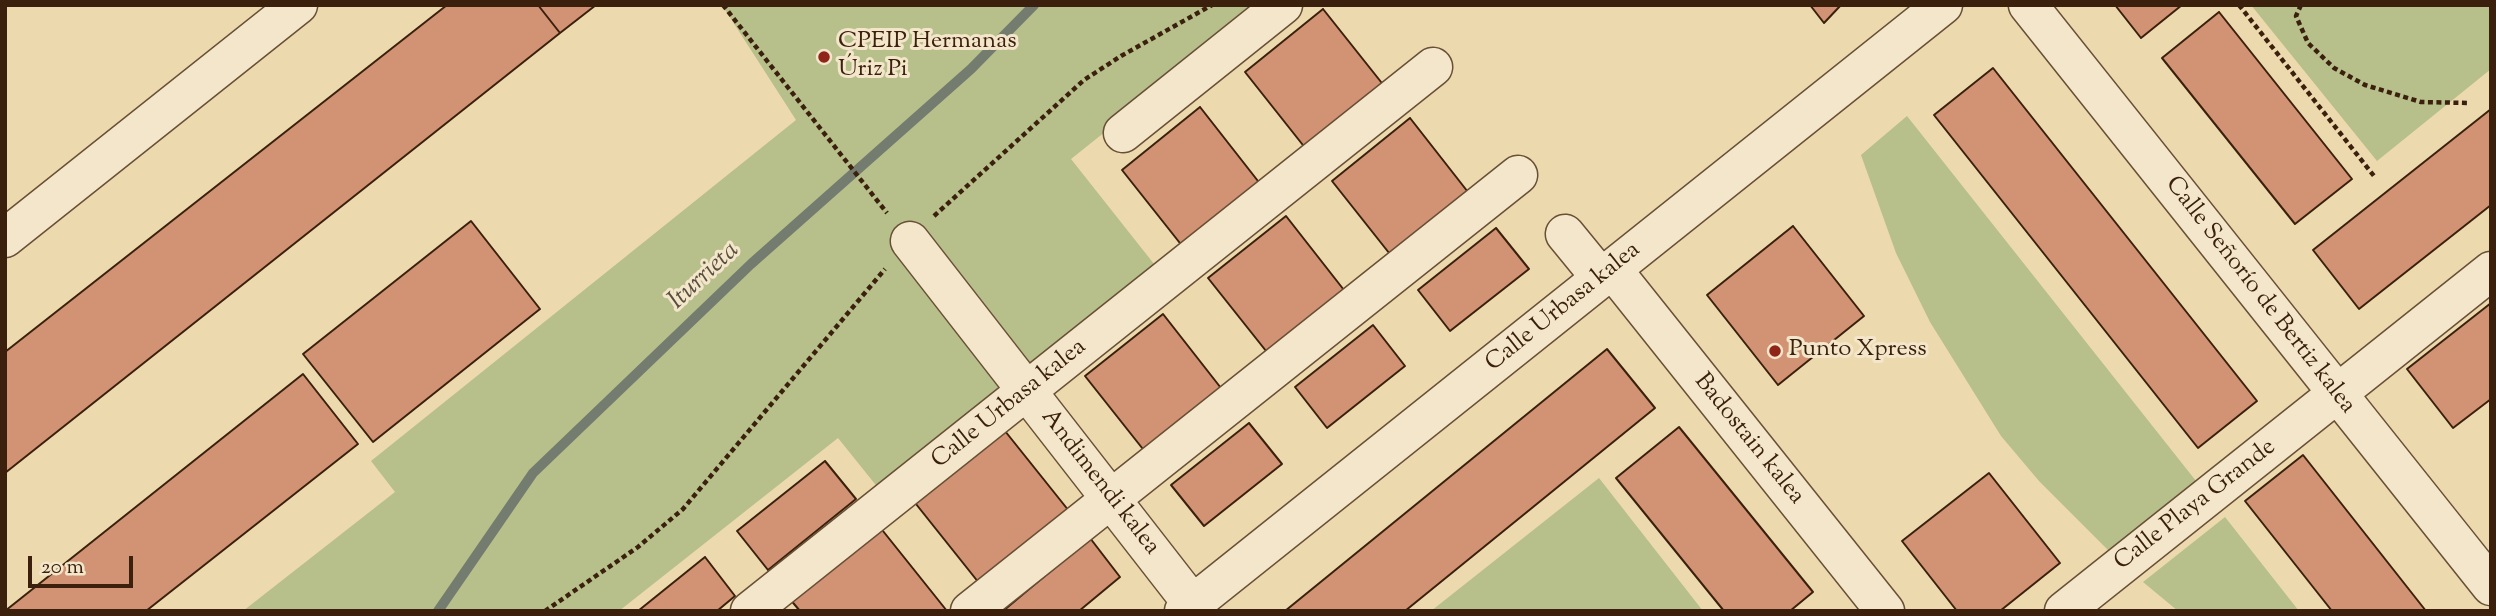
<!DOCTYPE html>
<meta charset="utf-8">
<style>
body{margin:0}
#map{position:relative;width:2496px;height:616px;overflow:hidden;background:#edd9ae;font-family:"Sorts Mill Goudy",serif}
canvas{display:block}
.frame{position:absolute;inset:0;border:7px solid #3b210d;pointer-events:none}
.scale{position:absolute;left:28px;top:556px;width:105px;height:32px;box-sizing:border-box;border:4px solid #3b210d;border-top:0;padding-left:9px;font-size:21px;line-height:24px;white-space:nowrap;color:#3b210d;-webkit-text-stroke:5px #f3e6ca;paint-order:stroke}
</style>
<div id="map">
<canvas width="2496" height="616"></canvas>
<div class="frame"></div>
<div class="scale">20 m</div>
</div>
<script>
const ctx = document.querySelector('canvas').getContext('2d');
ctx.lineJoin = 'round';
function fill(path, color) { ctx.fillStyle = color; ctx.fill(path, 'evenodd'); }
const shape = rows => new Path2D(rows.map(r => 'M' + r).join(''));
function trace(path, color, width, dash) { ctx.strokeStyle = color; ctx.lineWidth = width; ctx.lineCap = dash ? 'butt' : 'round'; ctx.setLineDash(dash || []); ctx.stroke(path); }
function drawText(font, color, halo, rows, align = 'center') {
  ctx.font = font + ' "Sorts Mill Goudy",serif'; ctx.lineWidth = 6; ctx.setLineDash([]); ctx.textBaseline = 'middle'; ctx.strokeStyle = halo; ctx.fillStyle = color; for (const [text, x, y, turn = 0] of rows) {
    ctx.save(); ctx.translate(x, y); ctx.rotate((+turn || 0) * Math.PI / 180); ctx.textAlign = isNaN(turn) ? turn : align; if (halo) ctx.strokeText(text, 0, 0); ctx.fillText(text, 0, 0); ctx.restore();
  }
}
fill(shape([
 [722,5,1264,5,1071,159,1158,269,879,489,838,438,619,611,243,611,395,492,371,461,796,120],
 [2251,5,2491,5,2491,69,2377,161],
 [1907,116,2200,486,2113,555,2039,481,2001,436,1930,322,1896,253,1861,155],
 [1599,478,1703,611,1431,611],
 [2225,517,2299,611,2178,611,2143,582]
]), '#b7bf8b');
trace(shape([
 [438,611,533,473,751,264,971,69,1034,5]
]), '#747c6f', 10);
const building = shape([
 [447,5,538,5,560,33,5,473,5,352,447,5],
 [538,5,596,5,560,33,538,5],
 [1810,5,1841,5,1824,23,1810,5],
 [2115,5,2182,5,2141,38,2115,5],
 [1323,9,1389,92,1310,154,1245,72,1323,9],
 [2219,12,2352,179,2295,224,2162,58,2219,12],
 [1993,68,2257,401,2198,448,1934,115,1993,68],
 [1200,107,1265,190,1187,252,1122,170,1200,107],
 [2491,109,2491,205,2359,309,2313,250,2491,109],
 [1410,118,1475,201,1397,263,1332,181,1410,118],
 [1286,216,1351,299,1274,361,1208,278,1286,216],
 [471,221,540,309,373,442,303,354,471,221],
 [1793,226,1864,316,1778,385,1707,295,1793,226],
 [1496,228,1529,269,1450,331,1418,290,1496,228],
 [2491,303,2491,399,2453,428,2407,369,2491,303],
 [1163,314,1228,397,1150,458,1085,376,1163,314],
 [1373,325,1405,366,1327,428,1295,387,1373,325],
 [1607,349,1655,408,1405,611,1285,611,1607,349],
 [303,374,358,444,146,611,5,611,303,374],
 [1249,423,1282,464,1204,526,1171,485,1249,423],
 [1001,426,1069,511,979,583,912,499,1001,426],
 [1679,427,1813,592,1790,611,1724,611,1616,478,1679,427],
 [2303,455,2426,611,2332,611,2245,501,2303,455],
 [825,461,856,499,768,570,737,531,825,461],
 [1989,473,2060,563,2000,611,1957,611,1902,541,1989,473],
 [879,526,947,611,800,611,789,598,879,526],
 [1090,538,1120,577,1079,611,1003,611,1090,538],
 [705,557,735,596,717,611,638,611,705,557]
]);
fill(building, '#d19374');
trace(building, '#3b210d', 2);
const minor = shape([
 [2028,5,2491,586],
 [1123,133,1283,5],
 [1565,234,1601,278],
 [5,238,298,5],
 [910,241,1184,593],
 [1612,269,1885,611],
 [2348,385,2491,271],
 [750,611,1433,67],
 [970,611,1518,175],
 [1184,611,1943,5],
 [2064,611,2329,400]
]);
trace(minor, '#684f35', 41);
trace(shape([
 [723,5,887,213],
 [2239,5,2374,176],
 [2301,5,2296,16,2308,43,2334,68,2365,85,2421,102,2468,103],
 [934,216,1084,80,1121,56,1212,5],
 [545,611,638,547,683,509,885,269]
]), '#3b210d', 4.5, [5, 3.5]);
trace(minor, '#f3e6ca', 38);
for (const [x, y, r, color] of [
 [824,57,7,"#8f2418"],
 [1775,351,7,"#8f2418"]
]) { const dot = new Path2D(); dot.arc(x, y, r, 0, 2 * Math.PI); ctx.fillStyle = color; ctx.fill(dot); trace(dot, '#f3e6ca', 2.5); }
drawText('24px', '#3b210d', '#f3e6ca', [
 ["CPEIP Hermanas",838,43],
 ["Úriz Pi",838,71],
 ["Punto Xpress",1789,351]
], 'left');
drawText('24px', '#3b210d', '#f3e6ca', [
 ["Calle Señorío de Bertiz kalea",2259,296,52],
 ["Calle Urbasa kalea",1564,308,-39],
 ["Calle Urbasa kalea",1010,405,-39],
 ["Badostain kalea",1748,440,51],
 ["Andimendi kalea",1099,483,52],
 ["Calle Playa Grande",2196,506,-38]
]);
drawText('italic 26px', '#584f3e', '#f3e6ca', [
 ["Iturrieta",705,277,-43]
]);
</script>
